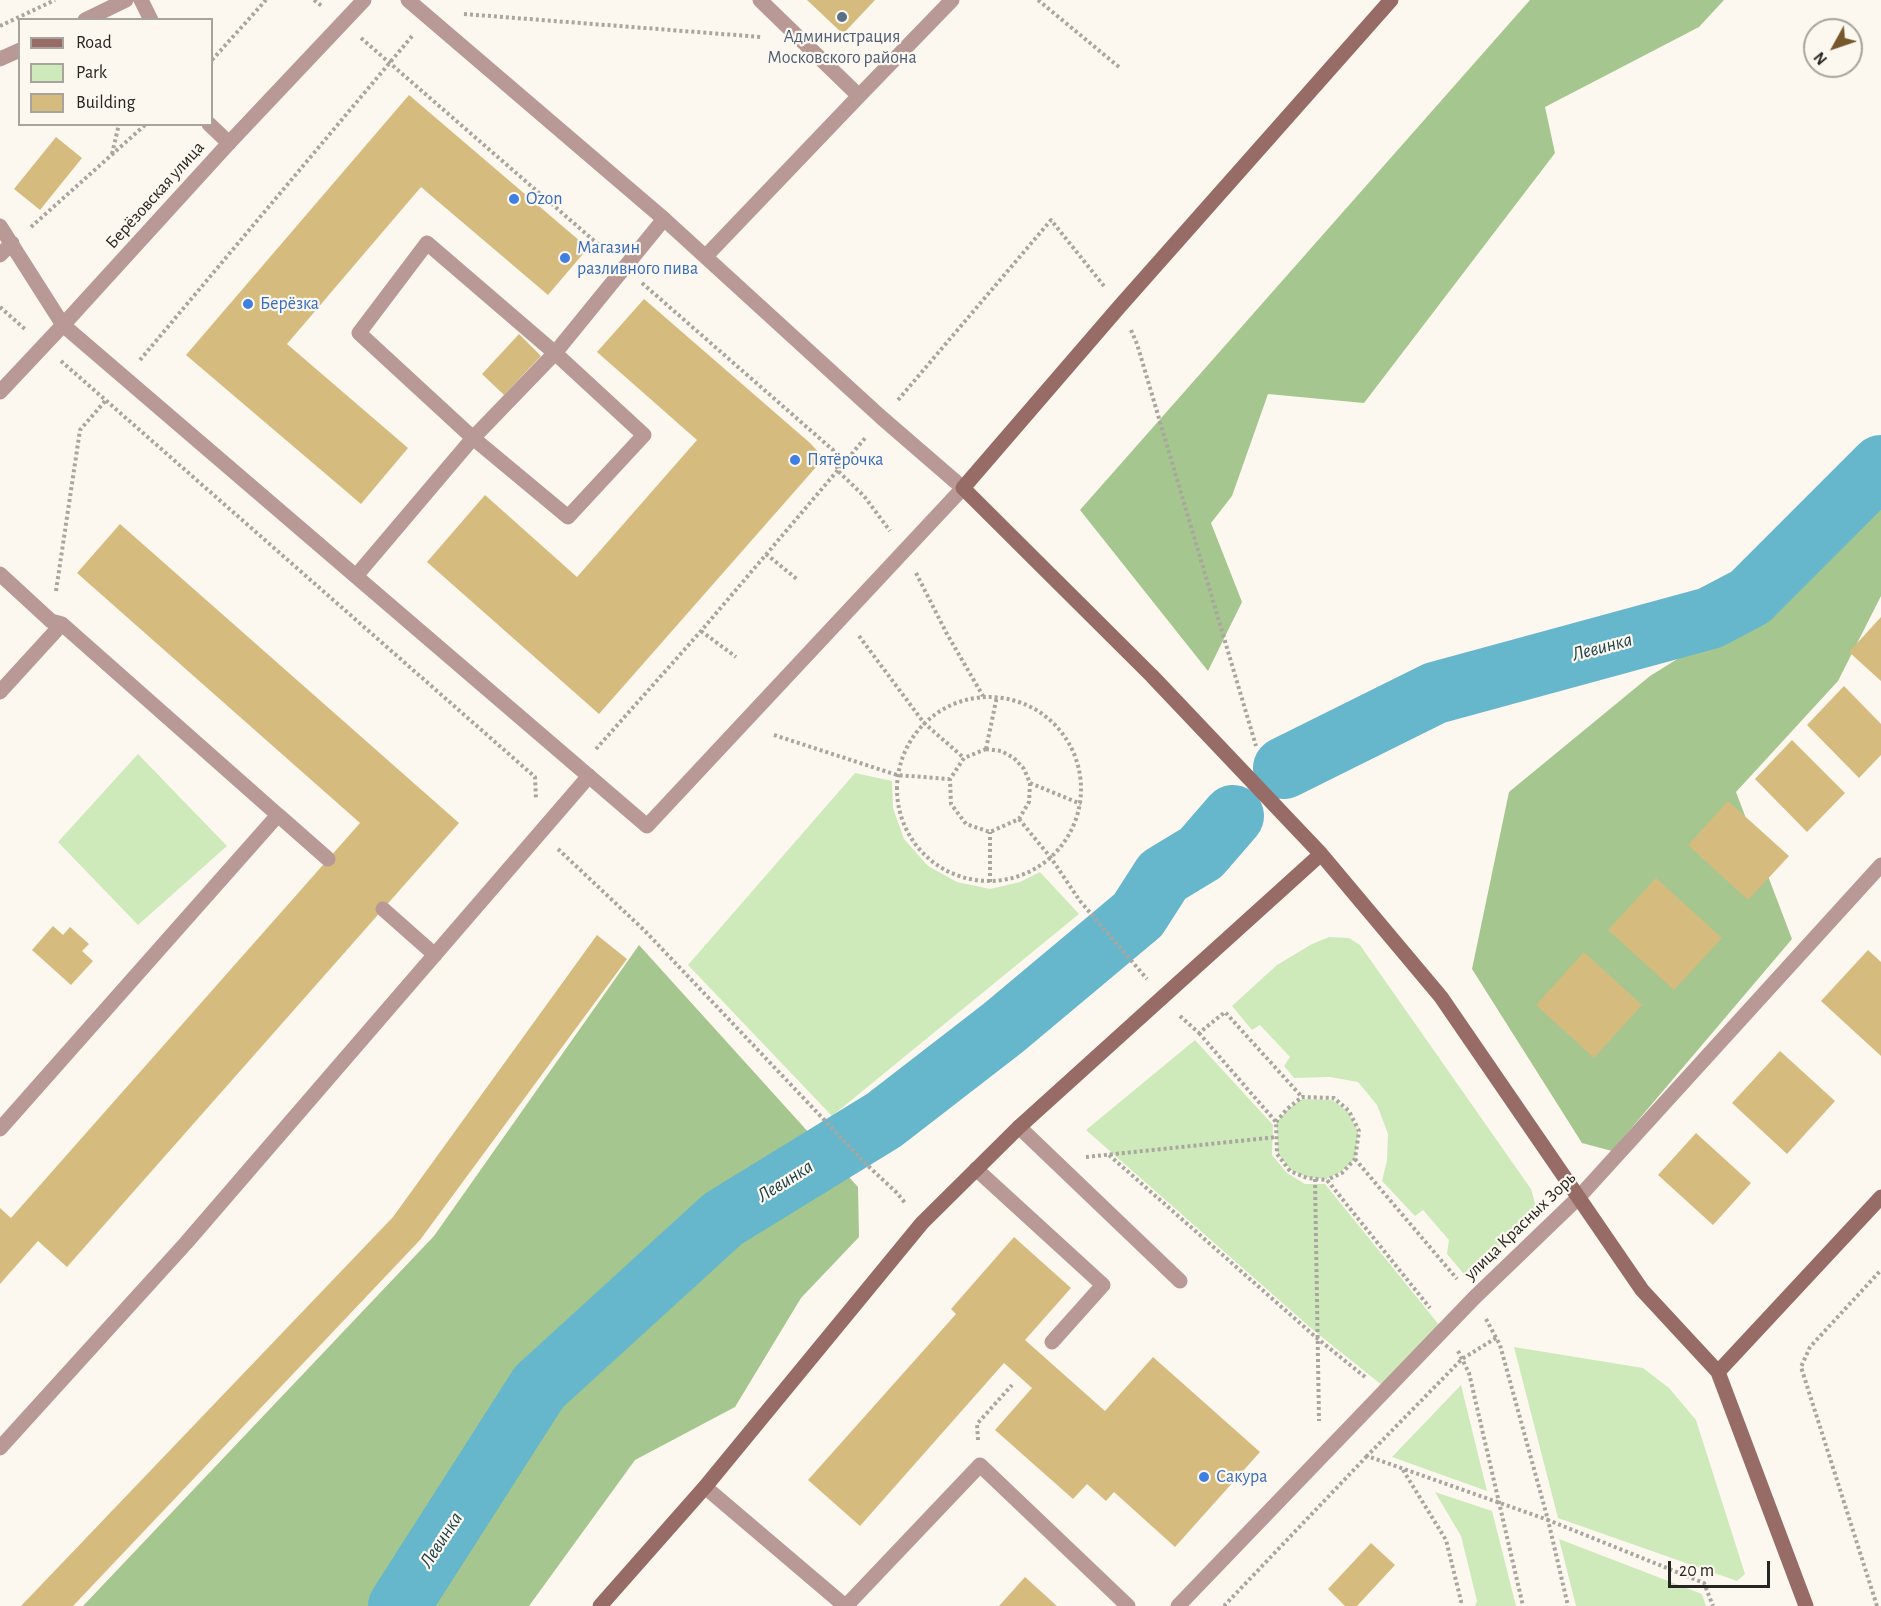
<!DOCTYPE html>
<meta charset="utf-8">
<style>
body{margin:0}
#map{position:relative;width:1881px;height:1606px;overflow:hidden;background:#fcf8ef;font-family:"Alegreya Sans",sans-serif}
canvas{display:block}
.legend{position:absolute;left:18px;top:18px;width:195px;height:108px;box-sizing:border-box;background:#fcf8ef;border:2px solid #a6a49d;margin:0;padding:8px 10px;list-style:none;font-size:18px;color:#262522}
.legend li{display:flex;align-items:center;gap:12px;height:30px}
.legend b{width:30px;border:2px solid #a6a49d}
.north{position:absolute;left:1803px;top:18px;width:60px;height:60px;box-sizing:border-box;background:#fcf8ef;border:2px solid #a6a49d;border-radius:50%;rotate:230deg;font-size:16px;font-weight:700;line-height:24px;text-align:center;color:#262522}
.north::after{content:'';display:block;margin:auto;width:21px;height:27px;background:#77582d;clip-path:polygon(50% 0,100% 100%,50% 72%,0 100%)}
.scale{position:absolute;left:1668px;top:1561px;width:102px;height:27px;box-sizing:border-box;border:3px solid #262522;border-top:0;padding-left:8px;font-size:18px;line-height:21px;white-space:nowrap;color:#262522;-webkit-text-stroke:4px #fcf8ef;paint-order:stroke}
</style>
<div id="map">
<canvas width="1881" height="1606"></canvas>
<ul class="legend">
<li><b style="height:8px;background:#986c66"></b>Road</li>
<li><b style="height:16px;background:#ceeabb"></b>Park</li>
<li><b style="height:16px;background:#d5bc7e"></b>Building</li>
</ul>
<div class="north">N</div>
<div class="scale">20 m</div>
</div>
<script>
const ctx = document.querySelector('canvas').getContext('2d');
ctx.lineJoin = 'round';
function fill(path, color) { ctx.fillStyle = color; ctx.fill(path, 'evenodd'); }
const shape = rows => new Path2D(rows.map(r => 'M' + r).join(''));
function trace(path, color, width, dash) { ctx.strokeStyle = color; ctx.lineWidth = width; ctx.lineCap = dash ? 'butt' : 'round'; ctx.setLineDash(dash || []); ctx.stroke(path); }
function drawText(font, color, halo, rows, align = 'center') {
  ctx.font = font + ' "Alegreya Sans",sans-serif'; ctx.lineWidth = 4.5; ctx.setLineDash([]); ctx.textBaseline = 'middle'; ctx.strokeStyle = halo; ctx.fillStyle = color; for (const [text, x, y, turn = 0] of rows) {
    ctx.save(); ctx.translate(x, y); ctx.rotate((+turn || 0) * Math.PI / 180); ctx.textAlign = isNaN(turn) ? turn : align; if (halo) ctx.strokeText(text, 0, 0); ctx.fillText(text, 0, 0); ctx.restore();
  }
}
fill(shape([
 [138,754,227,846,138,925,58,842],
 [855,773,892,781,893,808,904,839,928,866,957,882,990,889,1020,882,1040,872,1079,914,832,1116,688,965],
 [1329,937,1349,938,1360,945,1531,1189,1536,1207,1469,1280,1447,1254,1449,1240,1423,1210,1415,1216,1382,1181,1387,1160,1388,1134,1377,1105,1358,1082,1330,1077,1294,1078,1284,1066,1290,1057,1260,1025,1252,1030,1232,1006,1277,965,1312,944],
 [1195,1040,1273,1125,1272,1155,1287,1173,1305,1184,1325,1184,1440,1326,1383,1386,1312,1329,1086,1130],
 [1302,1099,1333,1100,1348,1112,1358,1132,1355,1159,1341,1172,1326,1179,1307,1177,1291,1170,1278,1154,1277,1122,1287,1110],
 [1514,1347,1643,1368,1669,1388,1696,1420,1745,1574,1737,1581,1558,1518],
 [1461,1385,1487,1491,1392,1457],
 [1435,1492,1492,1511,1516,1606,1475,1606,1477,1601,1461,1536],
 [1559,1539,1702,1594,1706,1606,1576,1606]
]), '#ceeabb');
fill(shape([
 [1530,0,1724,0,1699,27,1545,107,1555,153,1364,403,1268,394,1232,496,1211,523,1242,602,1208,671,1080,510],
 [1881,487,1881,596,1838,681,1736,792,1792,939,1612,1151,1582,1143,1472,969,1509,792,1650,676,1761,607],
 [639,945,858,1187,859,1237,801,1298,735,1407,635,1460,529,1606,83,1606,434,1236]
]), '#a5c68e');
trace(shape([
 [1284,768,1435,693,1710,618,1750,597,1881,466],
 [399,1606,539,1387,723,1219,884,1120,1003,1028,1138,915,1163,876,1201,853,1233,816]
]), '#66b7cb', 62);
fill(shape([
 [807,0,875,0,843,34],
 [409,95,588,248,548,295,421,187,287,344,408,448,361,504,186,355],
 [56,137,82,158,40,210,14,189],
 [644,299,810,443,824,458,599,714,427,562,485,495,577,577,697,440,597,352],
 [519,334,541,356,504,395,482,374],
 [120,524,459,823,67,1267,38,1241,0,1284,0,1208,11,1218,360,823,77,573],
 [1881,617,1881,681,1849,652],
 [1844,686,1881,724,1881,755,1859,778,1807,725],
 [1792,740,1845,793,1807,832,1755,779],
 [1728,801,1789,856,1748,900,1688,845],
 [1656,878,1722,938,1674,990,1608,930],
 [53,926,63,935,70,927,89,944,82,951,93,961,71,985,32,950],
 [597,935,627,959,420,1240,73,1606,21,1606,393,1217],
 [1868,950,1881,962,1881,1056,1821,1001],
 [1584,952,1642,1005,1594,1058,1536,1005],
 [1780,1051,1835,1101,1787,1154,1732,1103],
 [1696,1133,1751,1183,1713,1225,1658,1175],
 [1014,1237,1071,1288,1025,1340,1105,1411,1153,1357,1260,1452,1175,1547,1114,1492,1106,1501,1087,1484,1073,1499,995,1430,1032,1388,1004,1363,860,1526,808,1480,956,1314,951,1309],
 [1371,1543,1395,1565,1357,1606,1345,1606,1328,1589],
 [1025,1577,1057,1606,999,1606]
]), '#d5bc7e');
trace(shape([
 [314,0,323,7],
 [1038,0,1119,67],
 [464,14,761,37],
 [0,26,55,0],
 [361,38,607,252],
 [212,60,266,0],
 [112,154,119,124],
 [31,227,146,124],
 [642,283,833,450,838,471,864,496,890,531],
 [0,307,26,330],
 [1131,330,1137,344,1256,746],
 [140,360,413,35],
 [61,361,535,777,536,799],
 [898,400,1051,220,1104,286],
 [766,554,798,580],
 [916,573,947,634,983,696],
 [56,591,80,430,106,400],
 [701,631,736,657],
 [859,636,924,723,964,758],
 '897 789a92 92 0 1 1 184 0a92 92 0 1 1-184 0Z',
 [774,735,897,775,949,779],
 [596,749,701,631,866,437],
 [986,749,1001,751,1014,758,1024,769,1030,783,1029,802,1019,819,990,832,966,824,951,804,950,779,964,758,986,749],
 [986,749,997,696],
 [1030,783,1081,804],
 [1019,819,1051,858,1080,901,1147,979],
 [558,849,645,931,867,1165,896,1192,906,1204],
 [990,882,990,832],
 [1180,1016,1199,1033,1225,1012,1302,1097],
 [1199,1033,1276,1122,1277,1154,1290,1171,1307,1178,1327,1180,1430,1308],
 [1276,1122,1287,1109,1302,1097,1334,1098,1349,1111,1359,1131,1355,1159,1342,1173,1327,1180],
 [1109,1155,1318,1339,1365,1377],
 [1086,1157,1277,1137],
 [1355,1159,1457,1279],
 [1315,1179,1319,1421],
 [1486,1319,1500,1345,1548,1520,1704,1583,1713,1606],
 [1496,1338,1462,1359,1367,1456,1548,1520,1568,1606],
 [1458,1351,1469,1373,1523,1606],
 [978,1440,977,1424,1012,1385],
 [1403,1470,1446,1540,1461,1601,1460,1606],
 [1224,1606,1367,1456],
 [1877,1606,1801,1367,1810,1347,1881,1270]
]), '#a9a6a0', 4, [3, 3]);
trace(shape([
 [141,0,151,20],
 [85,20,126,0],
 [0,59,20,50],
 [859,96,952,0],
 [209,124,229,143],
 [0,226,63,325],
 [427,243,555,353,644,435,568,517,473,438,359,333,427,243],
 [0,255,12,243],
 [706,256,859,96,760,0],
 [0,574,51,621,62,624,0,692],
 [356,576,473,438,555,353,664,219],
 [278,815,328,859],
 [383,909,435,955],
 [1019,1127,1180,1281],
 [0,1129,278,815,62,624],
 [976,1169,1103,1285,1052,1342],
 [1579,1197,1881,865],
 [0,1448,186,1243,589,776],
 [705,1487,845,1606],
 [846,1606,980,1465,1128,1606]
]), '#b99995', 15);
trace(shape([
 [63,325,647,826,963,488,882,418,664,219,408,0],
 [0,392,63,325,229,143,364,0],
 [1178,1606,1474,1298,1579,1197]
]), '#b99995', 15);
trace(shape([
 [1391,0,1120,306,963,488,1152,676,1321,854,1441,997,1642,1290,1718,1372,1806,1606],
 [1718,1372,1881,1197],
 [600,1606,705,1487,922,1223,1019,1127,1321,854]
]), '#986c66', 15);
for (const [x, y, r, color] of [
 [842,17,6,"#5c6f8a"],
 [514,199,6,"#3f7fe0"],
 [565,258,6,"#3f7fe0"],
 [248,304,6,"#3f7fe0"],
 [795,460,6,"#3f7fe0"],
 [1204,1477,6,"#3f7fe0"]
]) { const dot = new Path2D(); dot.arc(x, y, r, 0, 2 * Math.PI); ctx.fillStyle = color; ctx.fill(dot); trace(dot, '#fcf8ef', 2); }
drawText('18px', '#4e5e75', '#fcf8ef', [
 ["Администрация",842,37],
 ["Московского района",842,58]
]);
drawText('18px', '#262522', '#fcf8ef', [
 ["Берёзовская улица",155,195,-48],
 ["улица Красных Зорь",1520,1226,-44]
]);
drawText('18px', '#366cbe', '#fcf8ef', [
 ["Ozon",526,199],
 ["Магазин",577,248],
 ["разливного пива",577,269],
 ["Берёзка",260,304],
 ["Пятёрочка",807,460],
 ["Сакура",1216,1477]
], 'left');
drawText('italic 20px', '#1b414a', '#fcf8ef', [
 ["Левинка",1602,647,-15],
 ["Левинка",785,1181,-32],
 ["Левинка",441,1540,-57]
]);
</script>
